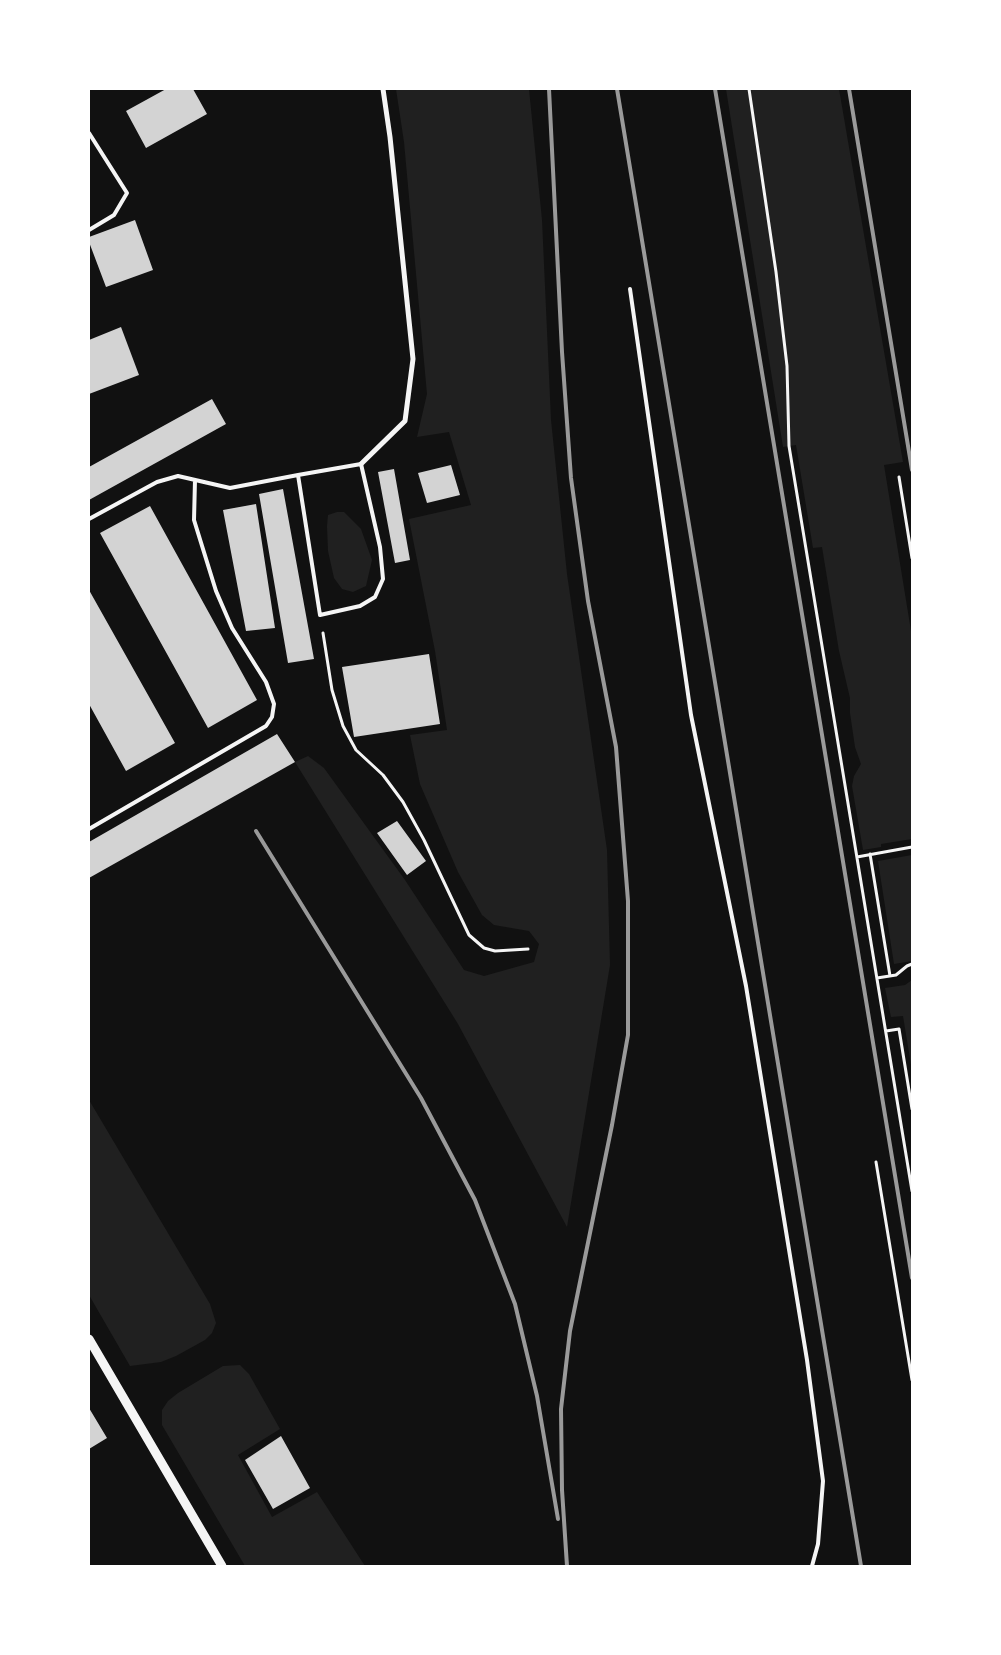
<!DOCTYPE html>
<style>
body{margin:0}
#map{position:relative;width:1001px;height:1655px;overflow:hidden;background:#111;font-family:Lora,serif}
canvas{display:block}
.frame{position:absolute;inset:0;border:90px solid #fff;pointer-events:none}
</style>
<div id="map">
<canvas width="1001" height="1655"></canvas>
<div class="frame"></div>
</div>
<script>
const ctx = document.querySelector('canvas').getContext('2d');
ctx.lineJoin = 'round';
function fill(path, color) { ctx.fillStyle = color; ctx.fill(path, 'evenodd'); }
const shape = rows => new Path2D(rows.map(r => 'M' + r).join(''));
function trace(path, color, width, dash) { ctx.strokeStyle = color; ctx.lineWidth = width; ctx.lineCap = dash ? 'butt' : 'round'; ctx.setLineDash(dash || []); ctx.stroke(path); }
fill(shape([
 [396,89,529,89,542,220,551,420,567,574,607,850,610,965,567,1227,458,1024,295,762,308,756,324,768,405,880,464,970,484,976,534,962,539,944,529,931,494,925,482,915,458,872,420,784,410,735,447,730,435,651,409,519,471,505,449,432,417,437,427,394,404,142],
 [726,89,839,89,903,462,884,465,912,637,912,839,881,844,881,847,863,850,852,786,854,776,861,764,855,747,850,713,850,698,839,651,822,547,813,548,796,445,783,447],
 [337,512,344,512,361,529,372,560,366,586,353,592,342,589,334,578,328,551,327,526,328,515],
 [912,855,912,961,894,964,878,861],
 [911,974,912,974,912,1071,903,1016,891,1017,885,988,905,985,912,980],
 [89,1100,210,1304,216,1323,212,1333,205,1340,176,1356,161,1362,130,1366,89,1295],
 [240,1365,249,1374,280,1429,238,1455,272,1517,317,1492,365,1566,245,1566,162,1425,162,1410,168,1401,178,1393,223,1366]
]), '#202020');
fill(shape([
 [166,89,193,89,207,114,146,148,126,111],
 [135,220,153,270,106,287,89,242,89,237],
 [121,327,139,375,89,394,89,340],
 [212,399,226,424,89,500,89,467],
 [451,465,460,495,427,503,418,473],
 [394,469,410,560,395,563,378,472],
 [283,489,314,659,288,663,259,494],
 [256,504,275,628,246,631,223,510],
 [150,506,257,700,208,728,100,533],
 [89,590,175,743,126,771,89,704],
 [429,654,440,724,354,737,342,667],
 [277,734,295,762,89,878,89,842],
 [397,821,426,861,407,875,377,833],
 [89,1408,107,1438,89,1449],
 [281,1436,310,1488,273,1509,245,1460]
]), '#d3d3d3');
trace(shape([
 [749,89,776,272,787,366,789,446,912,1191],
 [899,477,912,558],
 [323,633,332,690,343,726,356,750,383,775,403,802,424,840,469,935,484,948,495,951,528,949],
 [870,854,890,976],
 [857,857,912,847],
 [877,978,896,975,907,966,912,964],
 [886,1031,899,1029,912,1109],
 [876,1162,912,1380]
]), '#f5f5f5', 3);
trace(shape([
 [89,133,127,193,114,215,89,230],
 [630,289,691,715,746,986,807,1360,823,1481,818,1544,812,1566],
 [89,519,157,482,178,476,230,488,298,475,361,464,380,547,383,579,375,597,360,606,320,615,298,475],
 [89,829,266,726,272,717,274,704,266,682,232,628,216,591,194,520,195,480]
]), '#f5f5f5', 4);
trace(shape([
 [361,464,405,421,413,359,390,137,383,89]
]), '#f5f5f5', 5);
trace(shape([
 [89,1339,222,1566]
]), '#f5f5f5', 9);
trace(shape([
 [549,89,562,352,571,478,588,601,616,747,628,901,628,1035,612,1125,570,1331,561,1409,562,1490,567,1566],
 [617,89,861,1566],
 [715,89,912,1278],
 [849,89,912,470],
 [256,831,421,1098,475,1200,515,1304,537,1396,558,1519]
]), '#9a9a9a', 4);
</script>
